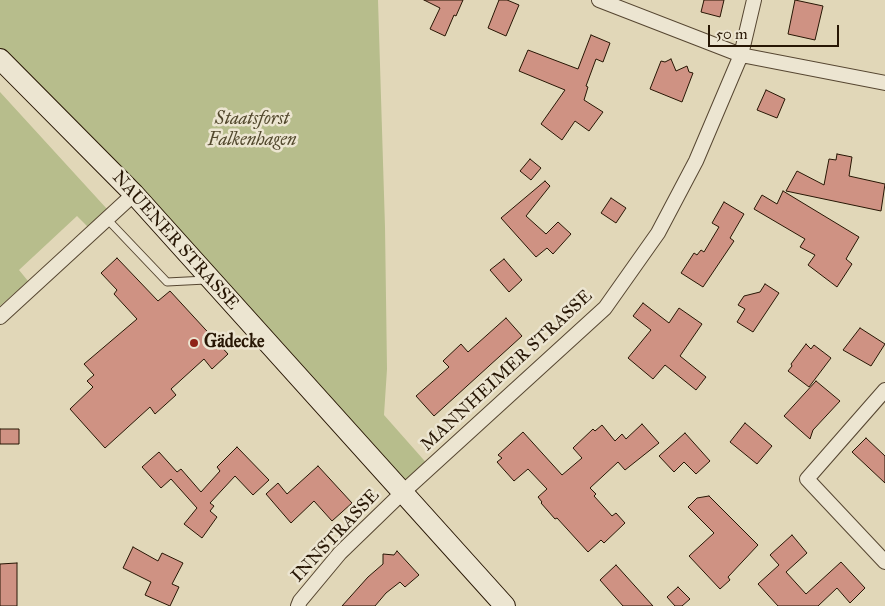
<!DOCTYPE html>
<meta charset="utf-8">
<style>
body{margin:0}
#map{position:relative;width:885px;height:606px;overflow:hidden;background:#e1d7b8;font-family:"IM FELL Great Primer",serif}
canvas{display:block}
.scale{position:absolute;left:708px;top:25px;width:131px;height:22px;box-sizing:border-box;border:2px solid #271604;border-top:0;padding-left:6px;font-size:15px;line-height:18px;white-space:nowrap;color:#271604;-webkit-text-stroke:4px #ece5d1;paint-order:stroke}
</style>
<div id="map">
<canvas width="885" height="606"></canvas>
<div class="scale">50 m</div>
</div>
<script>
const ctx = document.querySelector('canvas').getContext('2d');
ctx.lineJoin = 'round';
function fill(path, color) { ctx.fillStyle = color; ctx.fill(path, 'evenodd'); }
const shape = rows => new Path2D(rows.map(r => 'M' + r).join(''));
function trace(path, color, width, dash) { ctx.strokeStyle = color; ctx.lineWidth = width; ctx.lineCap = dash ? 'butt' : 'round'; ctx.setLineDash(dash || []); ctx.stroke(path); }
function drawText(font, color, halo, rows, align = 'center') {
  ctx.font = font + ' "IM FELL Great Primer",serif'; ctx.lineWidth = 5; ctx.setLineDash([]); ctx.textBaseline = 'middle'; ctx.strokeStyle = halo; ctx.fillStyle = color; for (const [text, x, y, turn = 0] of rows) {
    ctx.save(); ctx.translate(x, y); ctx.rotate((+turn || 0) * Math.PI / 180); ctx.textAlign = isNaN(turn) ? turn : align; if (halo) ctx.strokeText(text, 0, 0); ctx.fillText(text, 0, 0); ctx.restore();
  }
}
fill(shape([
 [0,0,378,0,385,227,387,369,384,415,430,467,402,493,0,59],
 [0,92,107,209,88,227,77,216,19,270,28,281,0,306]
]), '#b7bd8c');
const building = shape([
 [424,0,463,0,456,16,454,15,445,36,430,29,440,8,424,0],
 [499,0,507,0,519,5,506,36,488,28,499,0],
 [704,0,724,0,720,17,701,12,704,0],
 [795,0,823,6,815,40,788,34,795,0],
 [591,35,610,43,603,62,596,59,586,86,588,87,584,100,603,112,589,131,575,121,562,140,541,124,565,90,519,71,528,50,578,69,591,35],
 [671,59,676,71,687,66,689,72,693,73,682,102,650,89,661,61,665,62,671,59],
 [766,90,785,99,777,118,757,110,766,90],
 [837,154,852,157,849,176,885,184,881,211,786,191,797,171,824,185,829,159,836,160,837,154],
 [530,159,541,168,531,180,520,171,530,159],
 [545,181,550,186,526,216,546,234,558,222,571,234,553,254,547,248,536,257,501,218,545,181],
 [783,191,859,237,846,259,852,264,837,287,808,265,815,255,800,247,805,239,754,209,762,195,777,204,783,191],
 [611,198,626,208,616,223,601,213,611,198],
 [724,202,744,214,730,238,734,241,703,287,681,273,694,253,697,255,701,250,704,252,719,227,712,223,724,202],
 [117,258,158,301,170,291,228,354,212,369,204,359,171,389,176,395,155,414,150,407,105,448,70,409,93,387,87,381,94,375,84,364,137,319,114,294,117,290,101,273,117,258],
 [504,259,522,280,509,292,490,270,504,259],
 [765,284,779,293,753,332,737,322,745,309,738,305,744,296,760,292,765,284],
 [643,303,669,323,679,308,702,324,680,356,706,377,696,390,665,365,653,379,628,358,651,330,633,316,643,303],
 [506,318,522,336,434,416,416,396,449,367,443,361,461,344,468,352,506,318],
 [860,328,885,344,871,366,843,350,860,328],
 [806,344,811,349,814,345,831,358,809,387,788,371,792,366,791,364,806,344],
 [816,381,840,401,813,430,810,439,784,416,816,381],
 [745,423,772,446,757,464,730,442,745,423],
 [642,424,659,443,625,470,618,462,590,488,596,494,594,496,612,516,616,513,625,523,604,543,601,540,588,552,557,518,555,519,541,503,542,502,538,497,547,489,528,469,514,481,497,462,502,458,498,455,523,432,562,475,582,458,573,448,593,429,595,431,602,425,615,441,622,434,626,439,642,424],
 [0,429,19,429,19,444,0,444,0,429],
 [685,433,710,461,696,474,684,462,674,472,659,456,685,433],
 [866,438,885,456,885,483,852,452,866,438],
 [237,447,269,480,253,495,235,476,210,503,214,506,210,511,217,517,202,538,184,524,197,508,171,479,161,488,142,467,159,452,177,472,181,469,201,492,220,471,217,467,237,447],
 [318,466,352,503,332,521,314,501,291,523,266,494,278,483,287,494,318,466],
 [709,496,758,545,728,577,730,580,720,589,689,556,714,533,688,507,697,498,709,496],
 [792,535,807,553,786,572,806,594,841,562,865,588,850,603,837,588,818,606,778,606,758,584,779,565,770,555,792,535],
 [133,547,158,561,162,553,183,563,172,584,179,587,170,606,145,595,151,582,123,568,133,547],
 [397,551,419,575,405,587,400,582,386,593,375,606,342,606,368,577,383,564,383,554,394,555,397,551],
 [17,563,17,606,0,606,0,564,17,563],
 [616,565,653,606,623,606,600,580,616,565],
 [678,587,690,599,682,606,675,606,667,597,678,587]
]);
fill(building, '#cf9283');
trace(building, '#271604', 1);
const lane = shape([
 [107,219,167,282,206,280]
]);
const street = shape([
 [599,0,741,55,885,83],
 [0,317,134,194],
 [885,390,807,479,885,562],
 [298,606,300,601,340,553,402,493,605,308,658,233,696,161,741,55,754,0]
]);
const secondary = shape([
 [0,59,134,194,505,606]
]);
trace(lane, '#564631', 9);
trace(street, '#564631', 16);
trace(secondary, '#271604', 22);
trace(lane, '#ece5d1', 7);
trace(street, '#ece5d1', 14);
trace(secondary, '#ece5d1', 20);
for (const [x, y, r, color] of [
 [194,343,5,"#8f2418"]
]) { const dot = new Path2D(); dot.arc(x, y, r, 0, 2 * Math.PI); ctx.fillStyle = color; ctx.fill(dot); trace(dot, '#ece5d1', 2); }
drawText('italic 18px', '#52482d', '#ece5d1', [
 ["Staatsforst",252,120],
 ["Falkenhagen",252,141]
]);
drawText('18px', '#271604', '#ece5d1', [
 ["NAUENER STRASSE",175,241,48],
 ["MANNHEIMER STRASSE",507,371,-43],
 ["INNSTRASSE",336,536,-47]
]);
drawText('bold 18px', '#271604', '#ece5d1', [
 ["Gädecke",204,343]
], 'left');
</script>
